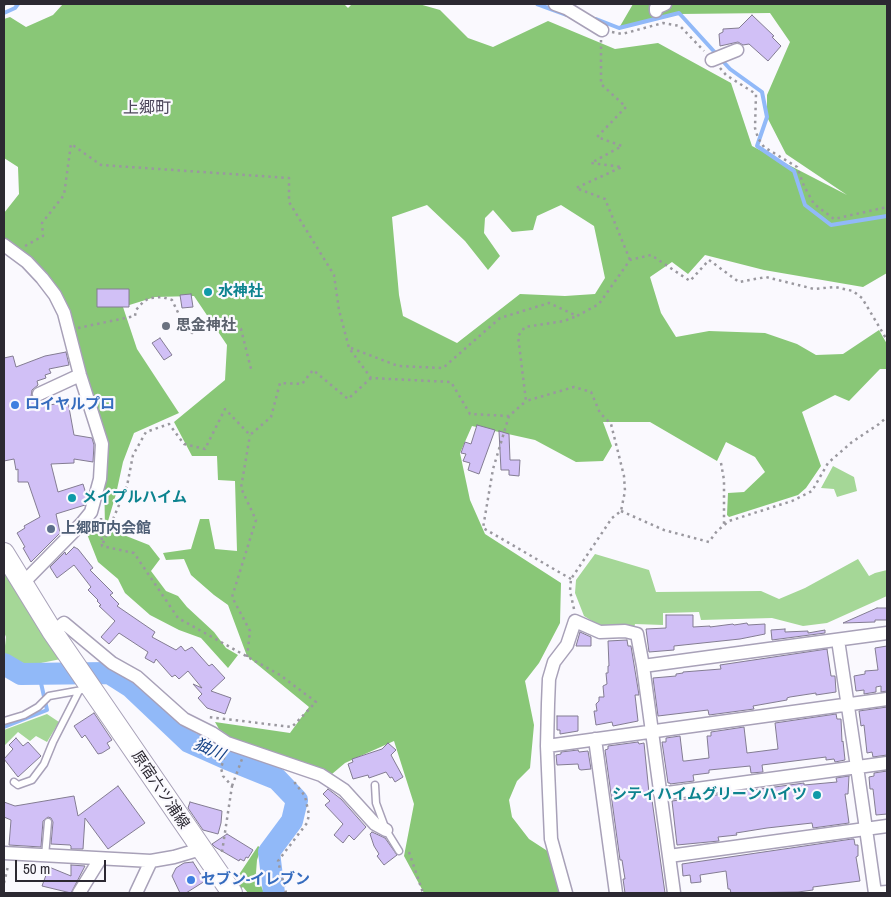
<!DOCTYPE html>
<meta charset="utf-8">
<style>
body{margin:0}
#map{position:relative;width:891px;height:897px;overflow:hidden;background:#faf9fe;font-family:"Archivo Narrow",sans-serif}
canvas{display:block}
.frame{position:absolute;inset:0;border:5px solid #2c2932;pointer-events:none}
.scale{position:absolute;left:15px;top:860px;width:91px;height:22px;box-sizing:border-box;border:2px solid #2c2932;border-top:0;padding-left:6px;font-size:15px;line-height:18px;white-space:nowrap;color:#2c2932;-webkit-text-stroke:4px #faf9fe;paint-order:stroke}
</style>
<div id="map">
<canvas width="891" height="897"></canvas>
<div class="frame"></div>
<div class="scale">50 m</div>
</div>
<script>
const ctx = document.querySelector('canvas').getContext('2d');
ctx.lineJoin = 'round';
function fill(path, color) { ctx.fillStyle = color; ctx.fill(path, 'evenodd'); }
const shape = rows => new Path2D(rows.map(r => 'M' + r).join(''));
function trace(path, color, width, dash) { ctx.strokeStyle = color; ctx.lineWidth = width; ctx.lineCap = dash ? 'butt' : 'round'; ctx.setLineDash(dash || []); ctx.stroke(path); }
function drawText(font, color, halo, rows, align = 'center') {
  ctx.font = font + ' "Archivo Narrow","Noto Sans JP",sans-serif'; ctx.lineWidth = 4.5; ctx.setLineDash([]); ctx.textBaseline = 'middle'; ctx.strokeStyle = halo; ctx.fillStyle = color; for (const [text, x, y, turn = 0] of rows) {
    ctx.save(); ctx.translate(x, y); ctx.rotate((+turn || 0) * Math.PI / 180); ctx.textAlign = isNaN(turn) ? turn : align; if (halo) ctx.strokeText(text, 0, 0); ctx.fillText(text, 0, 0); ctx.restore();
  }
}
fill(shape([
 [833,466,854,477,857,491,837,497,834,489,821,488],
 [595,554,649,570,656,592,761,591,779,599,805,588,858,559,869,576,875,573,887,570,887,596,827,623,803,626,772,618,701,620,699,612,663,613,663,625,635,624,634,629,605,629,584,616,575,593,576,580],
 [4,571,61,659,31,665,8,659,4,655,6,637,4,632],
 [47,714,59,722,47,742,36,736,30,741,18,732,4,746,4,730]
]), '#a5d797');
fill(shape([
 [63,4,344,4,348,8,352,4,419,4,440,10,468,38,493,47,548,21,615,49,658,43,731,83,752,146,847,195,786,154,767,117,767,95,790,42,770,13,679,14,619,28,633,4,887,4,887,273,863,287,764,270,705,255,688,274,672,262,650,277,661,313,676,337,709,331,765,333,797,344,816,355,843,354,879,330,887,344,887,369,880,369,849,401,835,395,802,412,821,466,806,488,798,495,729,517,727,515,728,493,744,492,765,472,755,457,726,442,717,461,650,422,603,422,612,446,603,461,576,462,535,440,472,426,460,453,470,500,485,534,561,583,560,623,539,663,525,681,534,725,530,768,517,781,509,800,512,817,529,839,549,852,560,893,424,893,404,856,414,804,394,741,345,763,332,774,230,737,219,729,215,722,290,733,309,707,247,656,228,605,214,595,191,575,184,559,166,560,163,553,191,549,200,519,209,519,215,549,237,551,235,481,218,480,217,456,192,456,174,422,225,380,227,345,194,296,155,297,123,307,137,349,179,413,134,433,123,462,116,494,106,528,149,545,160,559,151,571,166,591,178,596,187,607,214,632,226,648,238,655,228,668,201,638,179,630,150,615,125,593,118,579,98,562,85,529,105,528,104,473,69,308,44,272,4,238,4,213,19,194,18,167,4,158,4,19,10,17,26,27,53,15],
 [427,205,465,241,488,270,500,256,484,233,485,218,493,210,512,232,533,230,537,216,561,205,594,226,605,278,595,294,565,296,520,294,457,343,403,316,399,295,392,217],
 [258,846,261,848,257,860,256,873,264,893,248,893,243,887,240,889,234,882]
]), '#89c777');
trace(shape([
 [537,4,567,15],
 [4,13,15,8,18,4],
 [591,19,596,19,619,28,679,13,730,69,762,92,767,117,757,146,794,171,805,205,831,225,887,216],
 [4,727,47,710,39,674]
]), '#91b9f8', 4);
trace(shape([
 [4,664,21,674,109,673,131,687,189,742,225,758,277,779,297,800,292,821,269,852,274,893]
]), '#91b9f8', 22);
const building = shape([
 [752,15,774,36,772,37,781,46,768,61,749,44,743,45,738,42,720,46,719,34,723,32,723,29,739,28,752,15],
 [97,289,129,289,129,307,97,307,97,289],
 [191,294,193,307,182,308,180,295,191,294],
 [160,338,172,355,164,360,152,343,160,338],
 [66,352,69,365,49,369,51,373,45,375,46,378,37,381,38,385,32,390,31,397,35,401,42,402,43,406,68,402,74,435,92,438,94,445,93,462,74,459,74,463,51,464,58,492,83,484,87,497,85,505,56,514,60,533,31,562,23,548,25,547,17,533,25,528,24,526,40,517,28,482,18,482,18,469,16,470,14,459,4,461,4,358,13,356,16,367,45,356,66,352],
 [477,425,495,430,479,474,468,470,470,463,463,461,466,454,461,453,465,442,471,444,477,425],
 [499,431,509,434,510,460,520,460,519,476,509,475,509,470,501,470,499,431],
 [74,547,78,549,93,568,90,570,113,593,110,595,119,604,117,606,155,632,152,637,176,650,181,646,185,651,192,647,209,666,212,664,225,678,211,691,231,698,225,714,207,708,198,698,202,694,193,684,202,688,188,671,179,679,175,675,172,677,156,659,154,663,145,658,148,652,119,633,109,644,101,637,115,621,99,606,101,605,97,601,98,600,88,590,91,587,74,565,57,578,50,567,65,552,66,555,74,547],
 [877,608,887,608,887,620,875,620,875,622,843,623,877,608],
 [666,615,693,615,693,627,710,626,710,627,733,624,734,625,747,623,748,625,765,624,765,634,740,639,674,646,674,650,649,652,646,629,666,628,666,615],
 [785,629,785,632,808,631,808,633,825,630,825,633,772,640,771,630,785,629],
 [580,632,591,637,591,646,576,646,580,632],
 [627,640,628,646,631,646,639,695,635,695,638,721,613,726,612,722,596,725,594,711,597,711,596,704,599,701,599,697,604,697,603,686,607,684,606,673,608,673,608,666,609,666,608,641,627,640],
 [887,646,887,691,881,692,881,686,876,687,876,692,864,694,864,690,856,691,854,676,865,674,865,671,878,670,875,648,887,646],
 [827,649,831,676,835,676,836,692,816,695,816,693,790,697,787,698,787,700,753,706,754,709,709,715,708,710,658,716,653,678,676,676,676,674,683,673,683,672,721,669,720,665,827,649],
 [887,707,887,755,873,757,872,752,867,753,864,725,861,726,859,711,887,707],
 [94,713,112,740,107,743,110,748,102,753,98,754,85,735,82,738,74,726,94,713],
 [836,714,837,719,841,719,842,742,843,741,845,760,835,762,834,759,826,760,826,757,762,765,763,772,751,773,750,766,709,770,709,773,693,775,694,781,670,784,670,783,668,783,662,742,666,742,666,738,680,736,683,761,685,761,709,758,707,736,711,736,711,732,744,727,747,753,778,749,775,723,836,714],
 [557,716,578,716,578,731,560,734,560,730,557,730,557,716],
 [16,738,23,746,28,742,41,756,18,777,4,759,13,749,9,745,16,738],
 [638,742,639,744,644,743,649,793,651,793,665,893,625,893,623,879,625,879,622,860,620,860,605,750,608,749,608,746,638,742],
 [388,743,396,750,391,755,403,777,395,782,392,777,390,778,386,772,369,778,368,775,353,779,348,764,353,762,352,759,382,749,388,743],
 [578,750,579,752,588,751,591,769,581,770,579,769,578,764,557,765,556,755,561,754,561,752,578,750],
 [887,771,887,814,876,815,873,789,870,789,869,777,874,776,874,773,887,771],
 [849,776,848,794,845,794,849,823,813,828,812,823,767,828,736,833,737,835,718,837,719,841,677,845,672,801,804,783,804,785,837,782,836,778,849,776],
 [118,786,145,823,108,849,85,818,83,849,71,849,71,846,70,845,51,844,53,822,51,818,48,817,43,821,41,847,9,845,11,820,4,817,4,802,15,806,74,796,78,816,118,786],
 [328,789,341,799,366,827,354,840,349,835,343,843,334,835,343,824,325,805,330,801,323,794,328,789],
 [190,802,222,811,221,823,218,834,203,830,188,808,190,802],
 [372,832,385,838,397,855,384,865,377,856,379,854,374,846,370,834,372,832],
 [227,834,253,850,248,858,246,857,244,861,240,859,239,861,215,847,212,844,227,834],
 [852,839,854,839,855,845,858,845,858,856,856,857,860,881,813,887,813,890,798,892,731,893,730,889,728,889,726,871,700,875,701,882,691,883,690,875,683,876,682,864,852,839],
 [193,862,205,881,186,893,180,893,172,876,176,868,184,863,193,862],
 [71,865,85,866,71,893,42,886,49,867,71,876,71,865]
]);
fill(building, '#d1c0f6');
trace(building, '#837c92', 1);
const lane = shape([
 [4,721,24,715,38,707,49,696,82,690],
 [14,782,18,785,32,780,44,764,53,742,79,691],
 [375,785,376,803,386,830,399,851],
 [45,856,48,822]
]);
const street = shape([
 [555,4,566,8,602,30],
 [656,11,656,8,665,4],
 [712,60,737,50],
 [4,245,27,262,42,278,55,295,64,313,80,375,102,444,100,479,91,512,82,523,22,584],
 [39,394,80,375],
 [53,632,64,623,112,663,137,677,184,719,212,733,227,743,321,775,344,790,375,824,386,830],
 [838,640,857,767,866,829,875,893,887,892],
 [643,666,887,633],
 [595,739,616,893],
 [547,746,887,699],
 [660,794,887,763],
 [4,853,151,861],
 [669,856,887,826],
 [79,893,100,859],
 [136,893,151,861,174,857,201,849],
 [566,893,551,839,547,746,548,704,549,679,554,662,567,645,575,621,600,632,625,631,637,634,643,666,674,893]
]);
const primary = shape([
 [4,553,52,631,232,893]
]);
trace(lane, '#a8a1b8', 9);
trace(street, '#a8a1b8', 15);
trace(primary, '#a8a1b8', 22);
trace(shape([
 [4,5,6,4],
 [612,32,622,34,663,23,680,26,704,51],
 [601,40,601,84,626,107,597,137,622,146,591,163,622,167,576,188,605,199,630,260],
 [720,68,726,75,756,94,755,128,758,138,764,147,797,167,804,186,814,204,834,219,887,207],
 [25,246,43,236,42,223,64,195,71,144,101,165,289,178,289,202,334,275,339,310,349,348,371,378,451,382,470,414,509,416,526,401],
 [78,328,135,316,136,310,144,301,150,298,162,297,172,300,183,323,192,333,203,329,225,324,241,329,251,369],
 [351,348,398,366,443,368,500,318,549,303,577,316,599,304,630,260,651,255,690,281,709,260,739,282,766,277,814,289,835,287,853,291,862,298,887,340],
 [509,416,493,469,483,528,571,579],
 [721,463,724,480,724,524],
 [621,511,664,530,709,542,717,531,729,521,792,501,812,491,828,463,852,442,879,424,887,417],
 [101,518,102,546,134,553,178,618,280,675,316,702,292,727,208,717],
 [103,543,127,486,133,455,146,432,169,424,184,444,205,449,225,409,250,435,271,417,280,383,302,384,313,370,348,399,371,378],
 [574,609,570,591,571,579,612,518,621,511,625,491,624,476,611,424,600,413,591,392,574,387,526,401,518,336,525,327,564,321,577,316],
 [247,657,250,631,232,597,256,520,241,488,250,435],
 [232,786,242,759],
 [222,852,232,786,223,776,221,768,225,755],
 [409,852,423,893],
 [4,883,8,866],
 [286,893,278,861,307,823,309,815,305,796,295,783,294,778]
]), '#9a989f', 2.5, [2.5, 4]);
trace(lane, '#fff', 6);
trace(street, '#fff', 12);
trace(primary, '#fff', 20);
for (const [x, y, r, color] of [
 [208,292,5,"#0f9aa8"],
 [166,326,5,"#6b7280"],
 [15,405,5,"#3f7fe0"],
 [72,498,5,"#0f9aa8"],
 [51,529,5,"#5c6f8a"],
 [817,795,5,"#0f9aa8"],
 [191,880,5,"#3f7fe0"]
]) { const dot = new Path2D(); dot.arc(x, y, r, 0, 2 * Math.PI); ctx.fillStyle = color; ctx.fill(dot); trace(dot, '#faf9fe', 2); }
drawText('bold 15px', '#0d838f', '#faf9fe', [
 ["水神社",218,292],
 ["メイプルハイム",82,498],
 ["シティハイムグリーンハイツ",807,795,"right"]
], 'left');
drawText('bold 15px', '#5b616d', '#faf9fe', [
 ["思金神社",176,326]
], 'left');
drawText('bold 15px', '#366cbe', '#faf9fe', [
 ["ロイヤルプロ",25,405],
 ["セブン-イレブン",201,880]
], 'left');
drawText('bold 15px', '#4e5e75', '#faf9fe', [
 ["上郷町内会館",61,529]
], 'left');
drawText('15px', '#2c2932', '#faf9fe', [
 ["原宿六ツ浦線",160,790,56]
]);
drawText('16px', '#4d475b', '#faf9fe', [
 ["上郷町",147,109]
]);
drawText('italic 16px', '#144186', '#faf9fe', [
 ["㹨川",209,750,24]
]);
</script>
